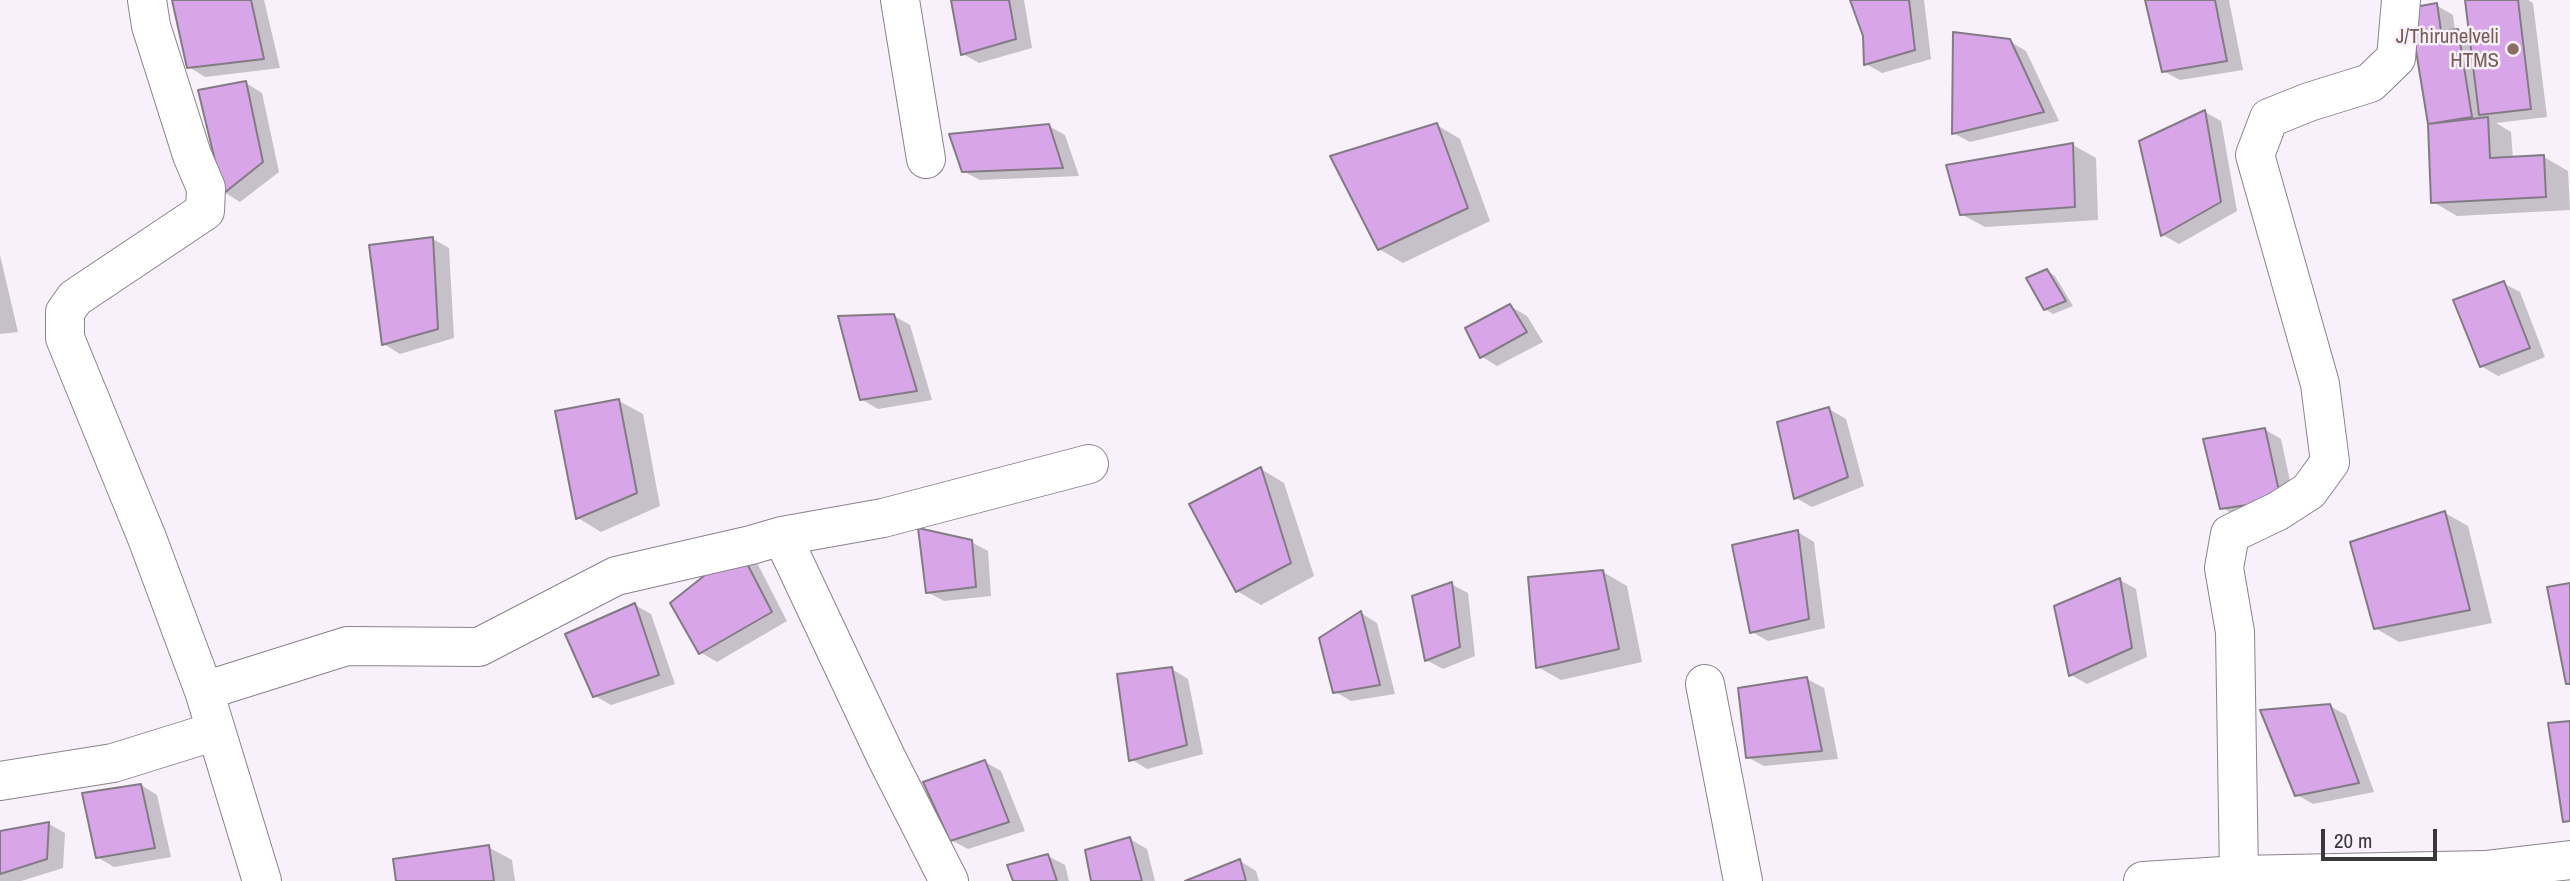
<!DOCTYPE html>
<style>
body{margin:0}
#map{position:relative;width:2570px;height:881px;overflow:hidden;background:#f8f0fb;font-family:"Archivo Narrow",sans-serif}
canvas{display:block}
.scale{position:absolute;left:2321px;top:829px;width:116px;height:32px;box-sizing:border-box;border:4px solid #3b383c;border-top:0;padding-left:9px;font-size:21px;line-height:24px;white-space:nowrap;color:#3b383c;-webkit-text-stroke:5px #f8f0fb;paint-order:stroke}
</style>
<div id="map">
<canvas width="2570" height="881"></canvas>
<div class="scale">20 m</div>
</div>
<script>
const ctx = document.querySelector('canvas').getContext('2d');
ctx.lineJoin = 'round';
function fill(path, color) { ctx.fillStyle = color; ctx.fill(path, 'evenodd'); }
const shape = rows => new Path2D(rows.map(r => 'M' + r).join(''));
function trace(path, color, width, dash) { ctx.strokeStyle = color; ctx.lineWidth = width; ctx.lineCap = dash ? 'butt' : 'round'; ctx.setLineDash(dash || []); ctx.stroke(path); }
function drawText(font, color, halo, rows, align = 'center') {
  ctx.font = font + ' "Archivo Narrow",sans-serif'; ctx.lineWidth = 5; ctx.setLineDash([]); ctx.textBaseline = 'middle'; ctx.strokeStyle = halo; ctx.fillStyle = color; for (const [text, x, y, turn = 0] of rows) {
    ctx.save(); ctx.translate(x, y); ctx.rotate((+turn || 0) * Math.PI / 180); ctx.textAlign = isNaN(turn) ? turn : align; if (halo) ctx.strokeText(text, 0, 0); ctx.fillText(text, 0, 0); ctx.restore();
  }
}
fill(shape([
 [174,0,264,0,280,68,205,77,189,67],
 [953,0,1024,0,1032,48,979,63,963,54],
 [1852,0,1924,0,1931,59,1882,73,1866,64,1864,36],
 [2147,0,2229,0,2243,70,2180,80,2163,71],
 [2466,0,2528,0,2533,3,2547,117,2496,123,2511,132,2513,159,2544,157,2568,171,2570,210,2457,216,2433,202,2429,123,2436,5,2453,15,2455,31,2471,38],
 [2009,41,2026,51,2059,121,1970,142,1953,133],
 [246,83,262,93,279,172,240,202,224,192],
 [2205,112,2221,121,2237,211,2179,244,2163,235,2141,142],
 [1437,125,1460,139,1490,221,1403,263,1379,249],
 [1049,126,1065,135,1079,176,980,180,963,171],
 [2073,145,2096,158,2098,220,1985,227,1961,214],
 [433,239,449,248,454,338,400,354,384,344],
 [0,255,18,332,0,334],
 [2047,271,2055,276,2073,306,2053,314,2045,309],
 [2503,283,2520,292,2545,357,2498,376,2481,366],
 [1510,306,1527,316,1543,342,1497,366,1481,356],
 [894,316,910,325,932,400,878,409,861,399],
 [619,401,643,414,660,506,601,532,578,518],
 [1829,409,1846,419,1864,486,1812,507,1796,498],
 [2264,429,2281,439,2296,509,2238,517,2221,507],
 [1261,469,1284,483,1314,576,1261,605,1237,591],
 [2445,513,2468,526,2492,623,2399,642,2375,628],
 [1798,532,1814,542,1825,628,1768,641,1752,632],
 [971,542,988,551,991,596,944,601,927,592],
 [755,559,787,621,717,662,700,652,672,603],
 [1603,572,1627,586,1642,662,1561,680,1538,667],
 [2120,580,2136,589,2147,657,2087,684,2071,675],
 [1451,584,1468,593,1475,656,1443,669,1426,660],
 [635,605,651,614,675,684,611,705,595,696],
 [1361,613,1377,623,1395,694,1351,701,1334,691],
 [1172,669,1188,679,1203,754,1147,769,1131,759],
 [1807,679,1824,688,1838,759,1764,766,1747,757],
 [2330,706,2346,715,2374,792,2313,804,2297,795],
 [985,762,1001,771,1025,831,968,849,951,840],
 [141,785,157,795,171,857,114,867,97,857],
 [49,824,65,833,63,868,21,881,0,881,0,833],
 [1130,839,1147,849,1155,881,1093,881],
 [488,847,512,860,515,881,398,881],
 [1048,856,1065,865,1069,881,1015,881],
 [1240,861,1256,871,1259,881,1190,881]
]), '#0003');
const building = shape([
 [172,0,251,0,264,59,187,68,172,0],
 [951,0,1009,0,1016,39,961,55,951,0],
 [1850,0,1909,0,1915,50,1864,65,1863,36,1850,0],
 [2145,0,2215,0,2227,61,2162,72,2145,0],
 [2465,0,2518,0,2531,109,2479,115,2465,0],
 [2437,3,2441,31,2458,29,2472,117,2428,124,2409,8,2437,3],
 [1953,32,2010,39,2044,112,1952,134,1953,32],
 [246,81,263,162,223,194,198,90,246,81],
 [2205,110,2221,202,2161,236,2139,141,2205,110],
 [2488,117,2490,158,2544,155,2546,197,2431,203,2428,124,2488,117],
 [1437,123,1468,208,1378,250,1330,156,1437,123],
 [1049,124,1063,168,962,172,949,134,1049,124],
 [2073,143,2075,207,1960,215,1946,165,2073,143],
 [433,237,438,329,382,345,369,245,433,237],
 [2047,269,2066,301,2044,310,2026,278,2047,269],
 [2504,281,2530,348,2480,367,2453,300,2504,281],
 [1510,304,1527,332,1480,358,1465,328,1510,304],
 [894,314,917,391,860,400,838,316,894,314],
 [619,399,637,493,576,519,555,411,619,399],
 [1829,407,1848,477,1794,499,1777,422,1829,407],
 [2265,428,2281,500,2220,509,2203,439,2265,428],
 [1261,467,1291,563,1236,592,1189,504,1261,467],
 [2445,511,2470,610,2374,629,2350,542,2445,511],
 [918,528,972,540,976,587,926,593,918,528],
 [1798,530,1809,619,1750,633,1732,545,1798,530],
 [739,548,772,612,699,654,670,603,739,548],
 [1603,570,1619,649,1536,668,1528,577,1603,570],
 [2120,578,2132,648,2069,676,2054,606,2120,578],
 [1452,582,1460,647,1425,661,1412,596,1452,582],
 [2570,583,2570,684,2566,684,2547,587,2570,583],
 [635,603,659,675,593,697,565,634,635,603],
 [1361,611,1380,685,1333,693,1319,638,1361,611],
 [1172,667,1187,745,1129,761,1117,674,1172,667],
 [1807,677,1822,751,1746,758,1738,688,1807,677],
 [2330,704,2359,783,2295,796,2260,710,2330,704],
 [2570,721,2570,821,2563,822,2548,723,2570,721],
 [985,760,1009,822,950,841,923,782,985,760],
 [141,784,155,848,96,858,82,793,141,784],
 [49,822,47,859,0,874,0,831,49,822],
 [1130,837,1142,881,1091,881,1085,850,1130,837],
 [489,845,494,881,396,881,393,859,489,845],
 [1048,854,1057,881,1013,881,1007,865,1048,854],
 [1240,859,1246,881,1185,881,1240,859]
]);
fill(building, '#d9a5e9');
trace(building, '#827b84', 2);
const minor = shape([
 [147,0,151,26,192,155,206,188,205,211,75,298,65,312,65,338,147,538,204,691,262,881],
 [900,0,926,159],
 [782,536,887,759,949,881],
 [1705,684,1743,881],
 [204,691,347,646,479,647,616,576,751,545,782,536,883,518,1089,464],
 [0,781,113,763,216,731],
 [2239,875,2235,632,2224,568,2230,534,2278,511,2309,491,2330,462,2320,384,2255,155,2269,118,2309,102,2370,83,2396,58,2401,0],
 [2143,881,2239,875,2485,870,2570,860]
]);
trace(minor, '#8a838d', 40);
trace(minor, '#fff', 38);
for (const [x, y, r, color] of [
 [2513,49,7,"#8d6e63"]
]) { const dot = new Path2D(); dot.arc(x, y, r, 0, 2 * Math.PI); ctx.fillStyle = color; ctx.fill(dot); trace(dot, '#f8f0fb', 2.5); }
drawText('21px', '#785e54', '#f8f0fb', [
 ["J/Thirunelveli",2499,37],
 ["HTMS",2499,61]
], 'right');
</script>
